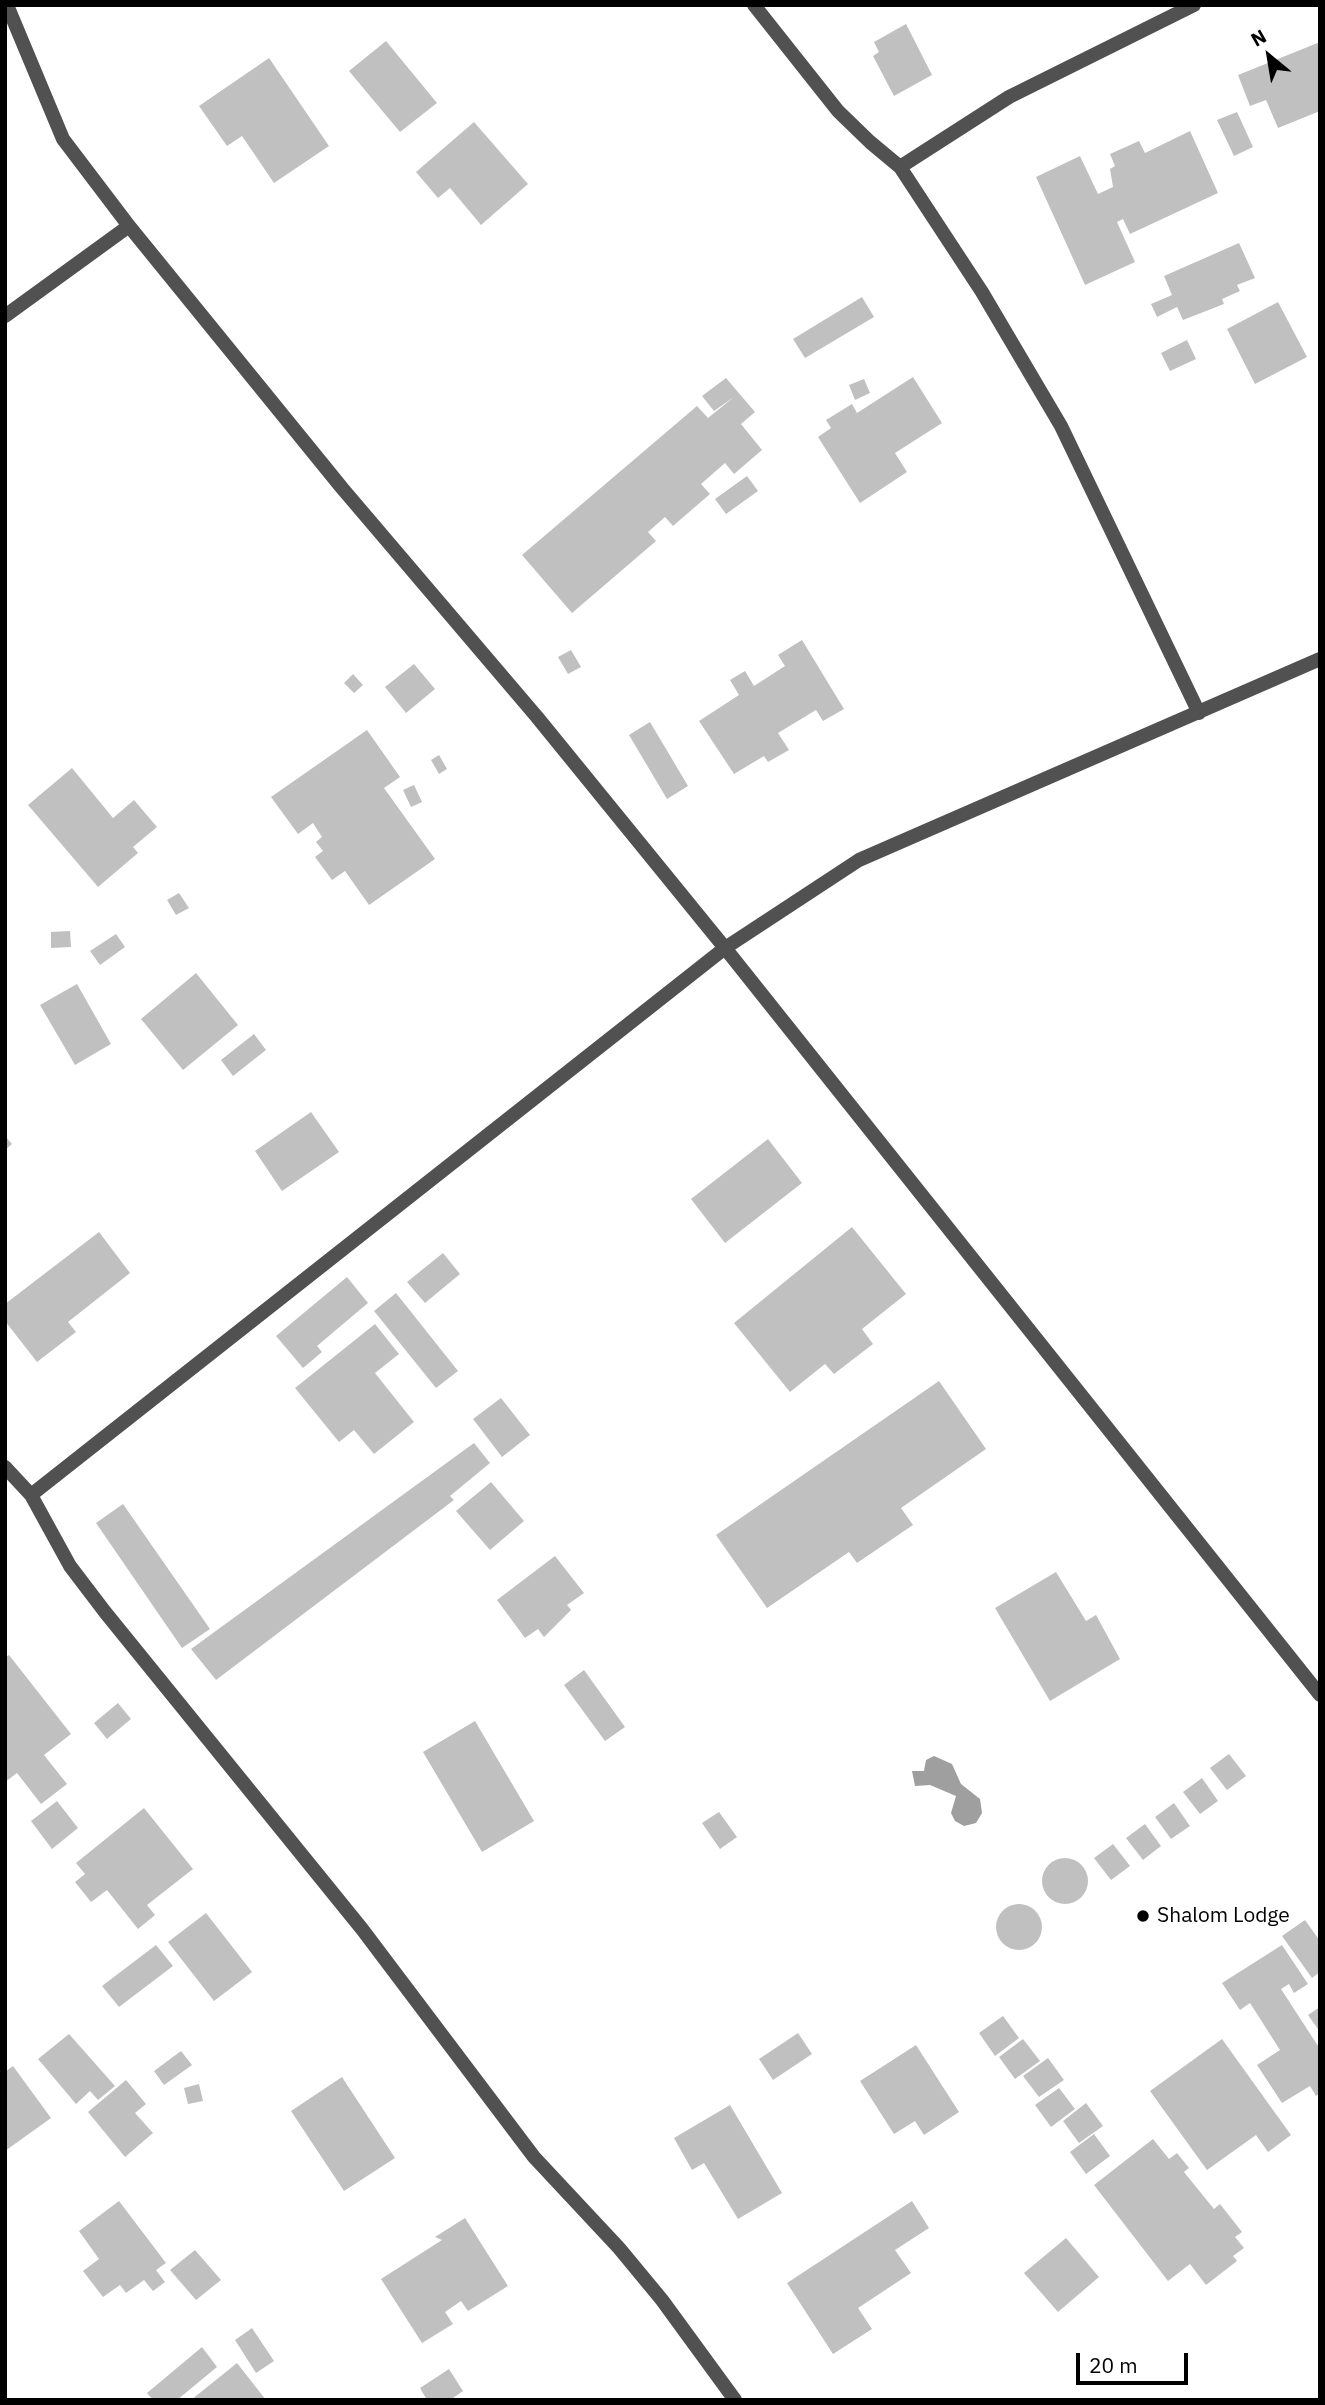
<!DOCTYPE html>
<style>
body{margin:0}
#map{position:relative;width:1325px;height:2405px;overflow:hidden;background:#fff;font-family:"IBM Plex Sans",sans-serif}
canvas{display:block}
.frame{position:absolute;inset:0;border:7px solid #000;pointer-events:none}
.north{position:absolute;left:1234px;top:21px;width:70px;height:70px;-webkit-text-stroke:5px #fff;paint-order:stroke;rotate:330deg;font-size:19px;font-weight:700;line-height:28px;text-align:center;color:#000}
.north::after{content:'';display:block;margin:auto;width:24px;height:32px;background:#000;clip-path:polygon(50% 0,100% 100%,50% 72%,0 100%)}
.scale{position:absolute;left:1076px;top:2353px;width:112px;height:32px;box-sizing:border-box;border:4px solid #000;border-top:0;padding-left:9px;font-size:21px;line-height:24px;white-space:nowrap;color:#000;-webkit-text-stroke:5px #fff;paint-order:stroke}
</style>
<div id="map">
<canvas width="1325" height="2405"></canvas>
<div class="frame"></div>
<div class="north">N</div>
<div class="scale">20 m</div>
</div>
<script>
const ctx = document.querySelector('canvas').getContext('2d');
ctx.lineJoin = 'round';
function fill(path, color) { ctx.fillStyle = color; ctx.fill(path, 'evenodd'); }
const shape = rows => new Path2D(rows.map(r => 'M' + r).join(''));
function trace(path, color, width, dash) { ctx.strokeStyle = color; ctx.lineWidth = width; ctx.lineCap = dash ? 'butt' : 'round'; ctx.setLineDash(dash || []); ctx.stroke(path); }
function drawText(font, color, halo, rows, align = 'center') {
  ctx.font = font + ' "IBM Plex Sans",sans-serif'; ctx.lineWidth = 5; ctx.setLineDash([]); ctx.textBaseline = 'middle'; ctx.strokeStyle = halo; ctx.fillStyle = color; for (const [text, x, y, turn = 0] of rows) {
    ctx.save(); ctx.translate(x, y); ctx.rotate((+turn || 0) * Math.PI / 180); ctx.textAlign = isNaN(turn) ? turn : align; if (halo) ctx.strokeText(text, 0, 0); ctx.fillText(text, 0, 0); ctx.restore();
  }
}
fill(shape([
 [934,1756,952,1764,961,1784,980,1799,982,1813,976,1823,964,1826,955,1821,951,1813,956,1796,930,1785,915,1786,912,1771,924,1771,926,1760]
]), '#9f9f9f');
fill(shape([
 [906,24,932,75,894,96,873,56,879,52,874,42],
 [386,41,437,103,400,132,349,71],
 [1320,42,1320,111,1278,128,1266,100,1250,106,1238,75],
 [269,58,329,146,274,183,242,136,227,146,199,106],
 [1237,112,1253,147,1234,156,1217,120],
 [474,122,528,184,481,225,450,188,438,198,416,172],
 [1190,131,1218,193,1130,234,1123,219,1117,222,1135,262,1085,285,1036,177,1080,156,1098,194,1113,187,1110,169,1115,166,1110,154,1139,141,1145,153],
 [1239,243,1255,278,1237,285,1240,291,1222,299,1224,304,1183,320,1177,307,1157,317,1151,304,1172,295,1164,276],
 [862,297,874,317,805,358,793,339],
 [1278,302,1307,357,1255,384,1227,329],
 [1187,340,1196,359,1170,371,1161,353],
 [913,377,942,423,895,453,907,472,860,503,818,437,831,428,826,420,852,404,857,413],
 [726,378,755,412,741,424,762,450,734,474,725,463,701,484,710,494,673,526,665,517,648,532,656,541,572,613,522,555,697,406,708,418,734,397,714,411,702,396],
 [864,379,870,393,855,400,849,385],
 [747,476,758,491,726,514,715,499],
 [802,640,844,709,823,721,816,710,778,733,789,750,768,762,764,756,734,774,699,721,739,695,730,680,745,671,754,686,785,666,778,655],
 [571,650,581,667,568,674,558,657],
 [414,664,435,689,406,713,385,687],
 [353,674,363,685,354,693,344,683],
 [650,722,688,786,667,799,629,735],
 [367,730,400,777,384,788,435,859,369,905,345,871,332,880,315,857,323,851,316,842,322,837,313,823,298,834,271,797],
 [439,755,447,769,439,774,431,760],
 [72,768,113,818,134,800,157,827,133,847,138,853,98,887,28,805],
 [414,785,422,802,411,807,403,790],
 [179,893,189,908,176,915,167,900],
 [70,931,71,947,51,948,51,932],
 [116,934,125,947,100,965,90,951],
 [196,973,238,1025,183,1070,141,1019],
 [77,984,111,1044,75,1065,40,1005],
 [254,1034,266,1050,233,1076,221,1060],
 [311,1112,339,1152,282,1191,255,1151],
 [5,1136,12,1144,5,1150],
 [768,1139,802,1183,725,1243,691,1199],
 [852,1227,906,1294,862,1329,873,1344,834,1374,825,1364,790,1392,734,1323],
 [99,1232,130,1273,68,1322,76,1332,37,1362,5,1321,5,1304],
 [443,1253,460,1274,425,1303,407,1282],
 [347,1277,368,1303,317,1346,322,1352,303,1368,276,1336],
 [396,1293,458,1371,436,1388,374,1311],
 [375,1324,399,1354,375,1373,414,1422,374,1454,354,1430,339,1442,295,1388],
 [939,1381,986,1449,901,1508,913,1525,857,1563,849,1552,767,1608,716,1535],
 [501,1398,530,1435,502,1457,473,1419],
 [474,1443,490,1463,450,1496,454,1500,216,1680,191,1649],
 [491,1482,524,1521,490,1550,456,1511],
 [123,1504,210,1629,182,1648,96,1523],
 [555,1556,584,1593,567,1605,571,1610,544,1637,538,1629,525,1638,497,1600],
 [1056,1572,1086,1621,1096,1615,1120,1659,1050,1701,995,1608],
 [9,1655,71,1734,44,1755,67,1784,41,1804,17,1773,5,1782,5,1658],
 [584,1670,625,1727,605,1741,564,1685],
 [118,1703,131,1719,107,1739,94,1723],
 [475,1721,534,1821,482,1852,423,1752],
 [1229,1754,1246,1776,1227,1790,1210,1768],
 [1202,1778,1218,1801,1200,1814,1183,1792],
 [57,1801,78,1828,52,1849,31,1821],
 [1174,1803,1190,1826,1171,1839,1155,1817],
 [144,1808,193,1869,147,1905,155,1915,138,1929,107,1890,91,1902,75,1882,85,1874,76,1863],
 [719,1812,737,1837,720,1849,702,1823],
 [1145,1824,1161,1846,1143,1860,1126,1838],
 [1113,1844,1130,1866,1111,1880,1094,1858],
 '1042 1881a23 23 0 1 1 46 0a23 23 0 1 1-46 0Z',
 '996 1927a23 23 0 1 1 46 0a23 23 0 1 1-46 0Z',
 [206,1913,252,1972,214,2001,168,1942],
 [1305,1920,1320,1941,1320,1972,1312,1978,1282,1936],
 [156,1945,173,1966,119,2007,102,1986],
 [1282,1945,1308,1984,1294,1993,1289,1984,1281,1989,1320,2049,1320,2093,1316,2096,1310,2086,1282,2103,1257,2065,1280,2050,1250,2003,1240,2010,1222,1983],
 [1320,2007,1320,2032,1308,2015],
 [1003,2016,1019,2038,995,2056,979,2033],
 [798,2033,812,2054,773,2080,759,2059],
 [69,2034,115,2086,98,2100,90,2091,76,2104,38,2059],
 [1023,2039,1040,2061,1015,2079,999,2057],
 [1222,2039,1291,2135,1268,2152,1256,2135,1207,2170,1150,2091],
 [916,2045,959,2112,924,2135,915,2121,894,2134,860,2081],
 [181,2051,192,2065,164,2085,154,2071],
 [1048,2058,1064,2080,1039,2097,1023,2076],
 [13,2066,51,2118,5,2151,5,2072],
 [342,2077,395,2158,344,2191,291,2111],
 [126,2080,146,2104,135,2113,153,2133,125,2157,88,2112],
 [199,2084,203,2101,188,2104,184,2088],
 [1059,2088,1075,2109,1051,2127,1035,2105],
 [1086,2103,1103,2126,1079,2143,1063,2121],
 [730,2105,782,2193,738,2219,704,2163,692,2170,674,2138],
 [1094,2134,1110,2156,1086,2174,1070,2152],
 [1153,2139,1169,2159,1177,2153,1189,2168,1184,2172,1214,2209,1220,2204,1242,2232,1235,2237,1244,2248,1233,2256,1237,2261,1206,2285,1190,2264,1168,2281,1094,2185],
 [119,2201,166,2263,156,2270,165,2282,153,2291,144,2280,126,2293,120,2285,103,2297,83,2271,99,2259,79,2231],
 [912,2201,929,2228,895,2250,911,2273,858,2308,872,2329,833,2354,787,2283],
 [465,2218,508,2286,468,2311,461,2301,445,2312,453,2324,422,2343,381,2279,442,2240,435,2237],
 [1066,2238,1099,2277,1058,2312,1024,2273],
 [195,2250,221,2280,196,2300,170,2270],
 [252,2328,274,2361,256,2373,235,2340],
 [202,2347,217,2367,177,2400,153,2400,147,2393],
 [237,2363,266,2400,191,2400],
 [449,2369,463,2391,450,2400,427,2400,420,2388]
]), '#c0c0c0');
trace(shape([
 [7,5,63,139,129,226,342,488,537,717,725,948,1320,1695],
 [754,5,838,111,870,142,900,167,982,292,1061,426,1199,713],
 [900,167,1009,97,1194,5],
 [5,316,129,226],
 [5,1467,31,1495,70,1566,105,1612,362,1929,534,2157,619,2248,662,2300,735,2400],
 [31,1495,725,948,859,860,1320,659]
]), '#515151', 14);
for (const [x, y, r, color] of [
 [1143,1916,7,"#000"]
]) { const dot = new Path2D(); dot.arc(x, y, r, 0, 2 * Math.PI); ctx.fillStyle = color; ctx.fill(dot); trace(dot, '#fff', 2.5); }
drawText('21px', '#000', '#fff', [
 ["Shalom Lodge",1157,1916]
], 'left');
</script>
